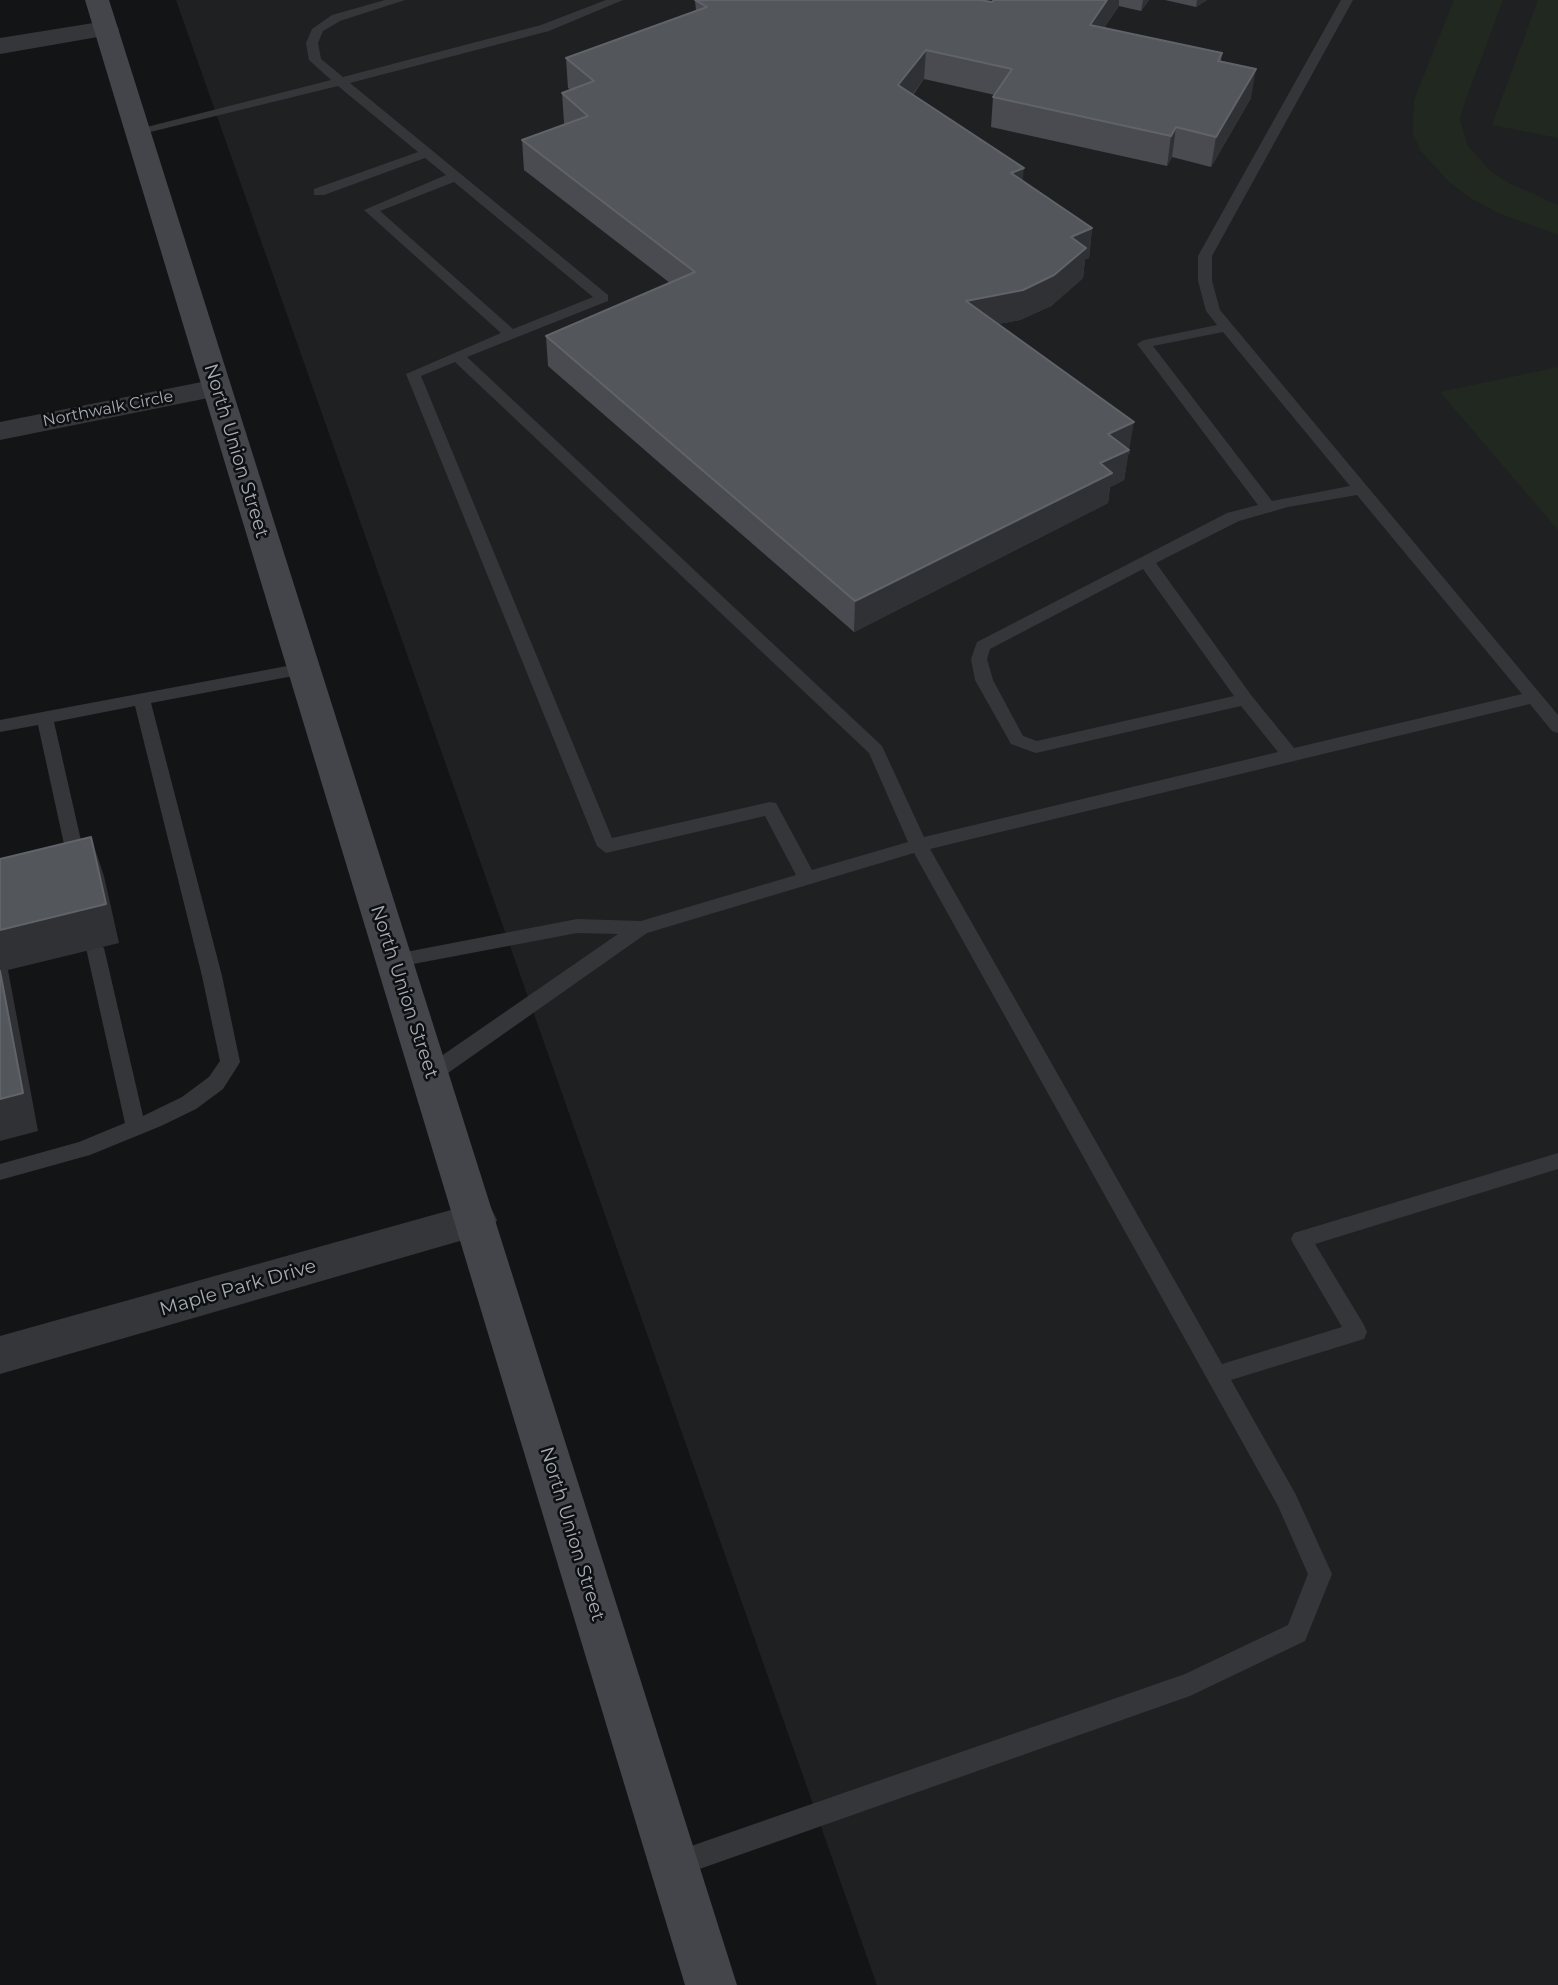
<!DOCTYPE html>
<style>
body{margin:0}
canvas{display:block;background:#131415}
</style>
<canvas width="1558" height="1985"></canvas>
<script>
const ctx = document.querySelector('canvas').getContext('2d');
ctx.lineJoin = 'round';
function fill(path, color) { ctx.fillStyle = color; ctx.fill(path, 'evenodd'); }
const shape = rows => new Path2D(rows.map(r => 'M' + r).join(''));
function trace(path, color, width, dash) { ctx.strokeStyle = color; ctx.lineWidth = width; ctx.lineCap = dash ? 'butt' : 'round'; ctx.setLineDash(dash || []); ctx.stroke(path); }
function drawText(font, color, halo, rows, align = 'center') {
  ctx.font = font + ' Montserrat,sans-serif'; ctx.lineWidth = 5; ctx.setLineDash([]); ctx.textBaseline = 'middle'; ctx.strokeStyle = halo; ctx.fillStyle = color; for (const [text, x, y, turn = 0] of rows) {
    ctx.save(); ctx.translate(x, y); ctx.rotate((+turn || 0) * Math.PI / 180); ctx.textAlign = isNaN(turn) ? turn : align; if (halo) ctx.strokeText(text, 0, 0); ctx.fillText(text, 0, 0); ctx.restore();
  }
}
fill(shape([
 [176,0,1558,0,1558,1985,877,1985]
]), '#1f2022');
fill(shape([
 [1454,0,1503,0,1462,110,1460,121,1468,146,1491,172,1509,183,1558,205,1558,235,1498,213,1472,199,1450,183,1420,150,1413,133,1414,100],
 [1538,0,1558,0,1558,138,1492,125],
 [1558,367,1558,530,1440,392]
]), '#202820');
fill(shape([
 [385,0,405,0,340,21,323,31,318,43,321,59,343,77,541,25,606,0,623,0,549,31,350,83,608,295,608,301,467,357,882,746,924,837,1278,752,1241,706,1036,753,1030,751,1011,744,975,680,971,659,977,642,1227,513,1258,505,1137,344,1144,340,1217,325,1206,311,1198,281,1198,256,1341,0,1353,0,1212,256,1212,281,1220,310,1558,715,1558,733,1552,731,1530,704,930,849,1222,1364,1342,1327,1294,1245,1291,1239,1294,1233,1558,1153,1558,1169,1315,1244,1364,1325,1367,1332,1364,1339,1231,1380,1295,1493,1332,1574,1305,1641,1190,1696,674,1878,665,1874,661,1865,665,1856,674,1852,1185,1674,1288,1625,1308,1574,1278,1506,914,853,647,933,438,1080,424,1080,421,1074,424,1068,618,934,577,933,392,968,385,966,382,961,385,956,577,919,641,921,796,875,765,816,606,853,597,846,406,374,501,333,364,210,446,175,425,158,324,195,314,195,314,189,418,152,338,86,138,135,131,131,331,80,309,60,306,43,312,29,332,15,385,0],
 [454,182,593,297,513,329,380,211,454,182],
 [1223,332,1350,486,1272,501,1153,346,1223,332],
 [455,362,869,753,908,842,812,870,776,803,770,802,612,838,421,376,455,362],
 [1357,495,1522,694,1294,748,1251,695,1156,563,1239,521,1288,507,1357,495],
 [1143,569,1234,696,1037,741,1023,736,993,680,987,659,990,649,1143,569],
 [303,663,311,669,309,673,151,703,222,976,240,1062,237,1067,223,1089,196,1109,161,1126,90,1155,0,1180,0,1164,79,1142,125,1123,86,948,88,943,95,941,104,948,143,1116,182,1097,209,1077,220,1061,202,976,135,706,54,722,87,867,78,874,69,867,38,725,0,732,0,720,303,663]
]), '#35363a');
fill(shape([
 [106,21,115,24,119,29,115,34,0,54,0,38,106,21],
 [217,379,228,382,232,388,228,394,0,440,0,422,217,379],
 [476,1203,491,1208,497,1220,491,1232,0,1374,0,1336,476,1203]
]), '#35363a');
fill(shape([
 [85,0,109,0,737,1985,685,1985,85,0]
]), '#43454a');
fill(shape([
 [695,0,992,2,994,0,1149,0,1141,11,1119,6,1104,28,1222,53,1221,61,1251,98,1211,167,1172,157,1167,166,991,127,993,97,995,95,924,79,913,95,1023,181,1092,228,1089,258,1085,259,1083,278,1051,306,1020,320,998,324,1130,453,1128,454,1124,480,1110,487,1108,503,854,632,548,366,546,336,670,283,524,170,522,140,565,124,564,123,562,93,571,90,568,88,566,58,696,11],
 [1165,0,1207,0,1196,7]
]), '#494b50');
fill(shape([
 [1107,0,1119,0,1119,6,1086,54,1090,25],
 [1143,0,1149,0,1141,11],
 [1197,0,1207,0,1196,7],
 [926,50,924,79,897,115,898,85],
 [1256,69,1251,98,1211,167,1216,137],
 [1176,127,1172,157,1167,166,1171,136],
 [1024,168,1021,198,1011,173],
 [1092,228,1089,258,1085,259,1083,278,1051,306,1020,320,963,331,966,301,1071,237],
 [1134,422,1124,480,1110,487,1108,503,854,632,855,601,1100,463,1108,434],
 [91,837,104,876,119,943,8,970,38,1131,0,1141,0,930]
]), '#2f3134');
const building = shape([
 [695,0,980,0,992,2,994,0,1107,0,1090,25,1222,53,1218,61,1256,69,1216,137,1176,127,1171,136,993,97,1012,69,926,50,898,85,1024,168,1011,173,1092,228,1071,237,1086,248,1054,275,1023,290,966,301,1134,422,1108,434,1129,450,1100,463,1112,473,855,601,546,336,695,272,522,140,588,116,562,93,594,81,566,58,707,7,695,0],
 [91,837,106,904,0,930,0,859,91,837],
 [0,971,23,1093,0,1099,0,971]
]);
fill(building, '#53565b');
trace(building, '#606369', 2);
drawText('16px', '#a5acb5', '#0e0f10', [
 ["Northwalk Circle",108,409,-11]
]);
drawText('19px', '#a5acb5', '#0e0f10', [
 ["North Union Street",236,451,73],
 ["North Union Street",404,992,72],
 ["Maple Park Drive",238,1288,-16],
 ["North Union Street",572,1534,73]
]);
</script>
